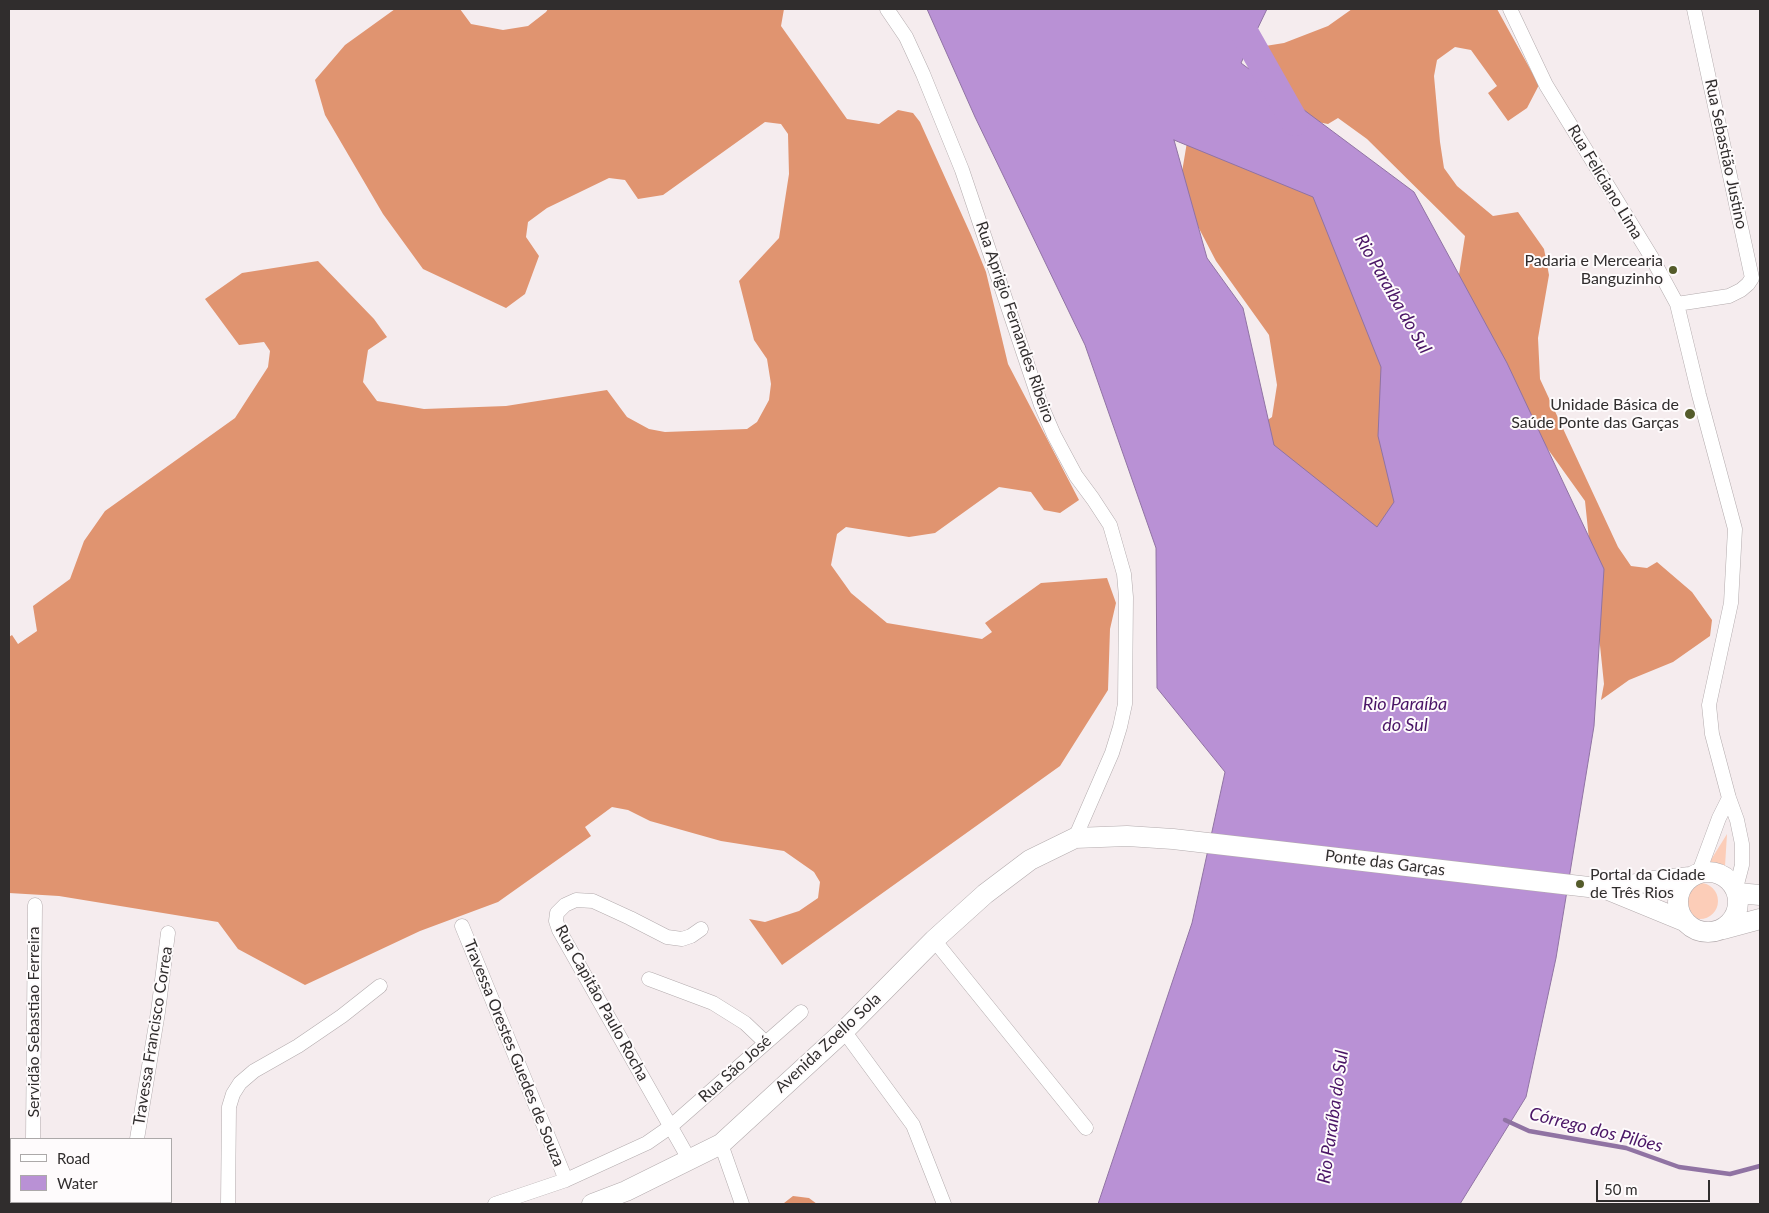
<!DOCTYPE html>
<meta charset="utf-8">
<style>
body{margin:0}
#map{position:relative;width:1769px;height:1213px;overflow:hidden;background:#f5ecee;font-family:Lato,sans-serif}
canvas{display:block}
.frame{position:absolute;inset:0;border:10px solid #302d2d;pointer-events:none}
.legend{position:absolute;left:10px;top:1138px;width:162px;height:65px;box-sizing:border-box;background:#fefbfc;border:1px solid #aca9a9;margin:0;padding:6px 9px;list-style:none;font-size:15px;color:#302d2d}
.legend li{display:flex;align-items:center;gap:10px;height:25px}
.legend b{width:25px;border:1px solid #aca9a9}
.scale{position:absolute;left:1596px;top:1180px;width:114px;height:22px;box-sizing:border-box;border:2px solid #302d2d;border-top:0;padding-left:6px;font-size:15px;line-height:18px;white-space:nowrap;color:#302d2d;-webkit-text-stroke:4px #fefbfc;paint-order:stroke}
</style>
<div id="map">
<canvas width="1769" height="1213"></canvas>
<div class="frame"></div>
<ul class="legend">
<li><b style="height:6px;background:#fff"></b>Road</li>
<li><b style="height:14px;background:#b991d5"></b>Water</li>
</ul>
<div class="scale">50 m</div>
</div>
<script>
const ctx = document.querySelector('canvas').getContext('2d');
ctx.lineJoin = 'round';
function fill(path, color) { ctx.fillStyle = color; ctx.fill(path, 'evenodd'); }
const shape = rows => new Path2D(rows.map(r => 'M' + r).join(''));
function trace(path, color, width, dash) { ctx.strokeStyle = color; ctx.lineWidth = width; ctx.lineCap = dash ? 'butt' : 'round'; ctx.setLineDash(dash || []); ctx.stroke(path); }
function drawText(font, color, halo, rows, align = 'center') {
  ctx.font = font + ' Lato,sans-serif'; ctx.lineWidth = 4; ctx.setLineDash([]); ctx.textBaseline = 'middle'; ctx.strokeStyle = halo; ctx.fillStyle = color; for (const [text, x, y, turn = 0] of rows) {
    ctx.save(); ctx.translate(x, y); ctx.rotate((+turn || 0) * Math.PI / 180); ctx.textAlign = isNaN(turn) ? turn : align; if (halo) ctx.strokeText(text, 0, 0); ctx.fillText(text, 0, 0); ctx.restore();
  }
}
fill(shape([
 [1727,834,1725,866,1709,863],
 '1682 901a18 18 0 1 1 36 0a18 18 0 1 1-36 0Z'
]), '#fccdb8');
fill(shape([
 [395,9,460,9,471,24,503,30,528,26,546,12,548,9,784,9,781,26,847,119,879,124,898,110,913,113,920,122,971,235,986,272,1008,364,1079,500,1060,513,1044,510,1031,492,999,487,935,533,909,537,846,527,837,534,831,565,851,593,887,623,982,639,992,632,985,623,1041,583,1107,578,1116,603,1110,629,1108,690,1060,766,782,965,749,919,765,922,799,911,818,898,820,882,814,872,784,851,721,841,650,821,628,810,612,807,585,827,591,836,498,902,420,931,305,985,238,949,218,922,59,896,9,893,9,637,12,635,18,644,37,631,33,606,70,579,84,541,105,511,235,418,268,367,270,351,264,342,239,345,205,299,242,273,318,261,374,319,387,337,368,350,363,382,377,401,424,409,506,406,607,390,627,417,649,429,665,432,747,429,757,422,769,400,771,384,767,359,754,340,739,281,779,238,789,174,788,134,781,124,765,122,663,195,638,199,625,180,609,178,547,208,528,222,526,237,539,256,525,294,506,308,423,269,383,214,325,115,315,80,345,45],
 [1352,9,1497,9,1539,85,1527,108,1508,121,1488,93,1497,86,1471,50,1455,47,1437,60,1434,76,1440,142,1444,168,1457,186,1493,216,1518,212,1544,249,1549,275,1538,338,1540,379,1618,547,1631,566,1647,568,1657,562,1692,592,1712,620,1710,636,1673,662,1629,680,1601,700,1604,684,1585,501,1512,399,1455,300,1465,236,1367,139,1338,118,1328,124,1312,121,1283,100,1250,54,1259,47,1284,43,1328,26],
 [1187,142,1305,169,1399,340,1394,568,1253,430,1272,417,1277,385,1269,335,1216,261,1179,190],
 [793,1196,809,1198,817,1204,784,1204,784,1203]
]), '#e09470');
const water = shape([
 [927,9,1267,9,1241,63,1414,192,1507,363,1604,569,1594,726,1556,958,1526,1097,1460,1204,1098,1204,1192,923,1225,772,1157,688,1156,548,1085,345,975,117,927,9],
 [1174,140,1313,197,1381,367,1378,436,1394,502,1377,527,1274,445,1243,308,1207,258,1174,140]
]);
fill(water, '#b991d5');
trace(water, '#9073a3', 1);
trace(shape([
 [1505,1120,1529,1131,1626,1148,1679,1167,1730,1174,1760,1166]
]), '#9073a3', 4.5);
trace(shape([
 [1231,9,1295,122]
]), '#b991d5', 28);
const street = shape([
 [887,9,906,37,923,74,962,170,1041,405,1054,435,1076,476,1093,499,1110,525,1124,574,1126,597,1125,704,1120,727,1112,753,1075,838],
 [1510,9,1546,85,1652,258,1677,304,1699,395,1735,529,1731,603,1709,705,1712,734,1729,798,1737,820,1742,844,1742,865,1736,888],
 [1677,304,1729,296,1741,290,1748,284,1752,278,1694,9],
 [1699,872,1719,818,1729,798],
 [462,926,566,1180],
 [934,940,1086,1128],
 [649,979,713,1003,745,1023,765,1042],
 [844,1031,913,1125,944,1204],
 [33,1139,35,905],
 [137,1139,158,1012,168,933],
 [721,1144,742,1204],
 [689,1159,559,930,556,921,557,913,565,905,576,900,593,901,630,918,667,937,682,939,691,936,701,929],
 [33,1204,33,1202],
 [124,1204,124,1202],
 [228,1204,229,1107,233,1094,240,1083,254,1071,298,1046,342,1016,380,986],
 [495,1204,566,1180,647,1143,670,1127,801,1012]
]);
const secondary = shape([
 '1678 902a30 30 0 1 1 60 0a30 30 0 1 1-60 0Z',
 [1606,889,1653,881,1690,877],
 [1737,893,1760,895],
 [1723,929,1760,919],
 [592,1204,626,1191,721,1144,844,1031,934,940,985,894,1030,860,1075,838,1127,836,1173,839,1606,889,1684,921]
]);
trace(street, '#b3abad', 15);
trace(secondary, '#b3abad', 21);
trace(street, '#fff', 14);
trace(secondary, '#fff', 20);
for (const [x, y, r, color] of [
 [1673,270,5,"#545b2a"],
 [1690,414,6,"#545b2a"],
 [1580,884,5,"#545b2a"]
]) { const dot = new Path2D(); dot.arc(x, y, r, 0, 2 * Math.PI); ctx.fillStyle = color; ctx.fill(dot); trace(dot, '#fefbfc', 2); }
drawText('16px', '#302d2d', '#fefbfc', [
 ["Rua Sebastião Justino",1726,154,78],
 ["Rua Feliciano Lima",1605,182,59],
 ["Rua Aprigio Fernandes Ribeiro",1015,322,71],
 ["Ponte das Garças",1385,863,7],
 ["Rua Capitão Paulo Rocha",602,1003,61],
 ["Servidão Sebastiao Ferreira",34,1022,-90],
 ["Travessa Francisco Correa",153,1036,-81],
 ["Avenida Zoello Sola",828,1043,-43],
 ["Travessa Orestes Guedes de Souza",514,1053,68],
 ["Rua São José",735,1069,-42]
]);
drawText('16px', '#302d2d', '#fefbfc', [
 ["Padaria e Mercearia",1663,261],
 ["Banguzinho",1663,279],
 ["Unidade Básica de",1679,405],
 ["Saúde Ponte das Garças",1679,423],
 ["Portal da Cidade",1590,875,"left"],
 ["de Três Rios",1590,893,"left"]
], 'right');
drawText('italic 18px', '#4a1566', '#fefbfc', [
 ["Rio Paraíba do Sul",1393,294,60],
 ["Rio Paraíba",1405,704],
 ["do Sul",1405,725],
 ["Rio Paraíba do Sul",1333,1117,-82],
 ["Córrego dos Pilões",1596,1130,14]
]);
</script>
